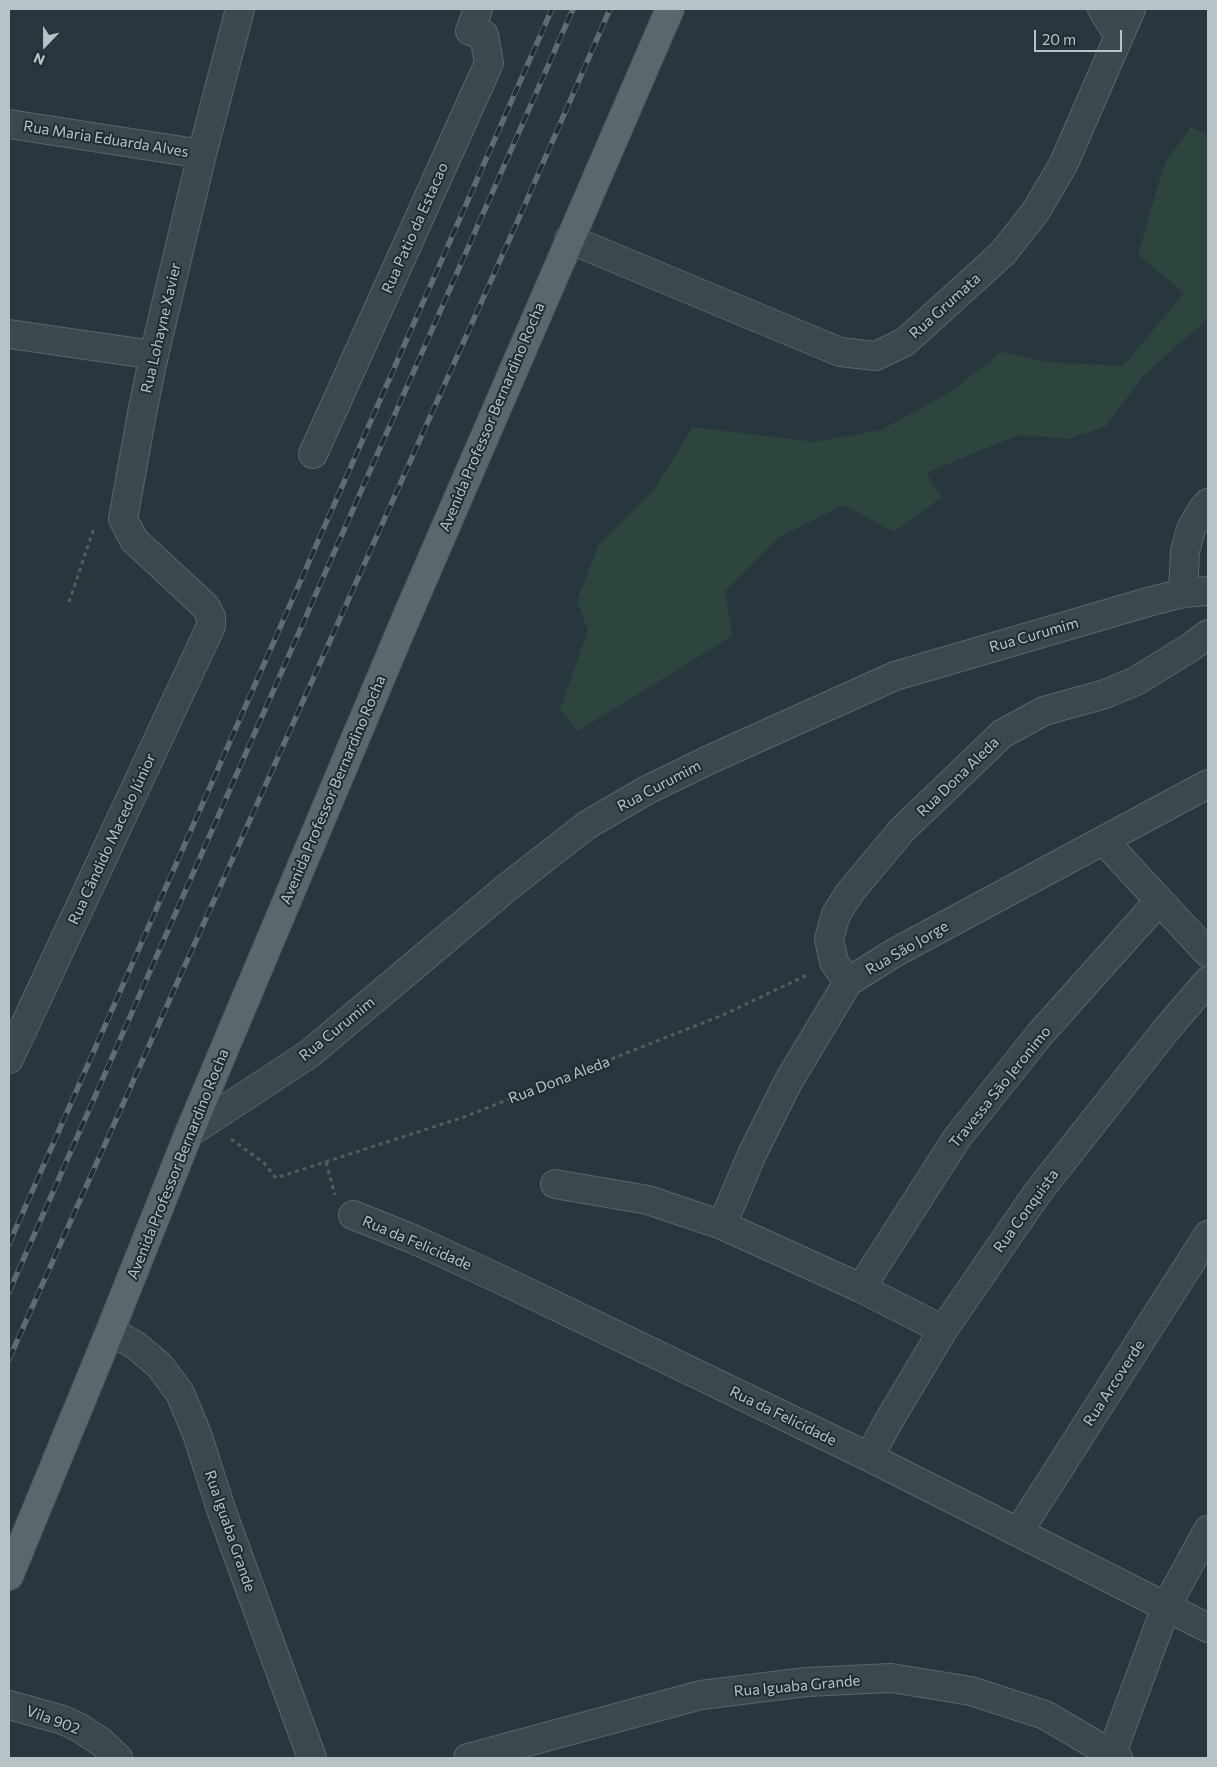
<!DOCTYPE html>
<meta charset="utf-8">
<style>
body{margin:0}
#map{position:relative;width:1217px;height:1767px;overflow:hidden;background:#28373d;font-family:Commissioner,sans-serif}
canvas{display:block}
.frame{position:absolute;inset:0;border:10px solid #b8c3c8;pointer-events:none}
.north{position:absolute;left:20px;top:20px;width:50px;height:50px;-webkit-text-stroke:4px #202d33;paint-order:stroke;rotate:202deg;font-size:14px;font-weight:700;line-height:20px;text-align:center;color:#b8c3c8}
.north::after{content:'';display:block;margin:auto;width:18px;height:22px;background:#b8c3c8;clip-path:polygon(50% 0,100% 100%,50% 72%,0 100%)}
.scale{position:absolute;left:1034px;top:30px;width:88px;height:22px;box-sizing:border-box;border:2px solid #b8c3c8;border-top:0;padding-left:6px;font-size:15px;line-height:18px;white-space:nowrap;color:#b8c3c8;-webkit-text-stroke:4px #202d33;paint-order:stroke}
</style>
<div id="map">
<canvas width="1217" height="1767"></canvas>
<div class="frame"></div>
<div class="north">N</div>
<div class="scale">20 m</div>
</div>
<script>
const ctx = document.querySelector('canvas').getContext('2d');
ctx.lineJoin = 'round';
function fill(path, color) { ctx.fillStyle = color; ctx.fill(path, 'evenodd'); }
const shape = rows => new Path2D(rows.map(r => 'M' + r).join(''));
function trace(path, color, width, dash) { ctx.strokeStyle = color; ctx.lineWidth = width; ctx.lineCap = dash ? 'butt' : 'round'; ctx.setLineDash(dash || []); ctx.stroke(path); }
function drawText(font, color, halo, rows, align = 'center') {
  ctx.font = font + ' Commissioner,sans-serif'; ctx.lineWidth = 4; ctx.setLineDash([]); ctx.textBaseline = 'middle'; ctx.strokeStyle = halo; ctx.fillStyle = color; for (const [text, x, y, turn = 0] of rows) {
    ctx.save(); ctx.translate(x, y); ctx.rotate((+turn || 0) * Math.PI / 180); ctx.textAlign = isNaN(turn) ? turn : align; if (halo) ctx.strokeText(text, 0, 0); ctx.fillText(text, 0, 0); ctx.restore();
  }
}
fill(shape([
 [1191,127,1208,135,1208,321,1207,319,1144,375,1106,426,1069,439,1018,435,926,473,942,497,894,532,844,505,779,537,725,591,732,636,578,731,560,710,588,630,577,601,599,544,655,488,693,427,815,442,881,430,950,392,1002,352,1046,362,1123,366,1184,293,1138,255,1164,164]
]), '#2e443e');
const minor = shape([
 [1102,9,1119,36],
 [9,124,202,154],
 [569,239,840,352,876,356,905,342,1003,253,1036,211,1064,163,1131,9],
 [9,334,154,355],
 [313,454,489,63,484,35,470,31,478,9],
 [1183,593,1185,551,1191,529,1202,510,1208,503],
 [1104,841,1208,953],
 [848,982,834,962,829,939,836,914,851,891,902,830,1002,734,1044,711,1105,694,1136,681,1191,647,1208,634],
 [9,1059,211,626,211,617,206,607,134,540,123,519,143,408,154,355,202,154,240,9],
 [189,1133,309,1054,510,885,587,825,647,790,713,758,895,676,1148,602,1183,593,1208,591],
 [555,1184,648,1200,722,1225,861,1288,943,1330],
 [353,1215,413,1239,506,1282,869,1457,1208,1628],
 [722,1225,753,1152,788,1082,848,982,894,953,1208,784],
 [861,1288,957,1138,1040,1034,1159,901],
 [110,1331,135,1345,159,1365,180,1393,197,1434,222,1512,312,1758],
 [869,1457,891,1417,943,1330,1038,1192,1166,1030,1208,981],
 [1019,1531,1208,1235],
 [9,1705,63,1720,80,1728,101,1742,118,1758],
 [468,1758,701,1695,806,1682,891,1678,971,1691,1045,1715,1118,1758],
 [1110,1758,1166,1607,1208,1530]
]);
const major = shape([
 [9,1576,110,1331,189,1133,404,623,670,9]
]);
trace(minor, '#59666b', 30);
trace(major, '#48545a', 30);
trace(shape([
 [69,602,93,531,97,529],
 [231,1139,264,1163,276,1178,464,1117,723,1015,809,974],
 [326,1162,335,1195]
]), '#4c605c', 3, [4, 4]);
trace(minor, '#3b484e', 28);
trace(major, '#5a676d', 28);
const rail = shape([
 [9,1244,552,9],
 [9,1292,573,9],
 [9,1359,523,209,610,9]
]);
trace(rail, '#5e6d74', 5.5);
trace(rail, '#202d33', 4, [11]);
drawText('15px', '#b8c3c8', '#202d33', [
 ["Rua Maria Eduarda Alves",106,139,9],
 ["Rua Patio da Estacao",415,228,-66],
 ["Rua Grumata",945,306,-42],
 ["Rua Lohayne Xavier",161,328,-77],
 ["Avenida Professor Bernardino Rocha",492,417,-67],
 ["Rua Curumim",1034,635,-16],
 ["Rua Dona Aleda",958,777,-44],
 ["Rua Curumim",659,786,-28],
 ["Avenida Professor Bernardino Rocha",333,790,-67],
 ["Rua Cândido Macedo Júnior",112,839,-65],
 ["Rua São Jorge",907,948,-30],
 ["Rua Curumim",337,1029,-39],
 ["Rua Dona Aleda",559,1080,-21],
 ["Travessa Sāo Jeronimo",1000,1087,-51],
 ["Avenida Professor Bernardino Rocha",178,1164,-68],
 ["Rua Conquista",1026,1211,-54],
 ["Rua da Felicidade",417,1243,23],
 ["Rua Arcoverde",1114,1383,-57],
 ["Rua da Felicidade",783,1416,26],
 ["Rua Iguaba Grande",230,1531,71],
 ["Rua Iguaba Grande",797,1686,-5],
 ["Vila 902",53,1720,20]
]);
</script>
